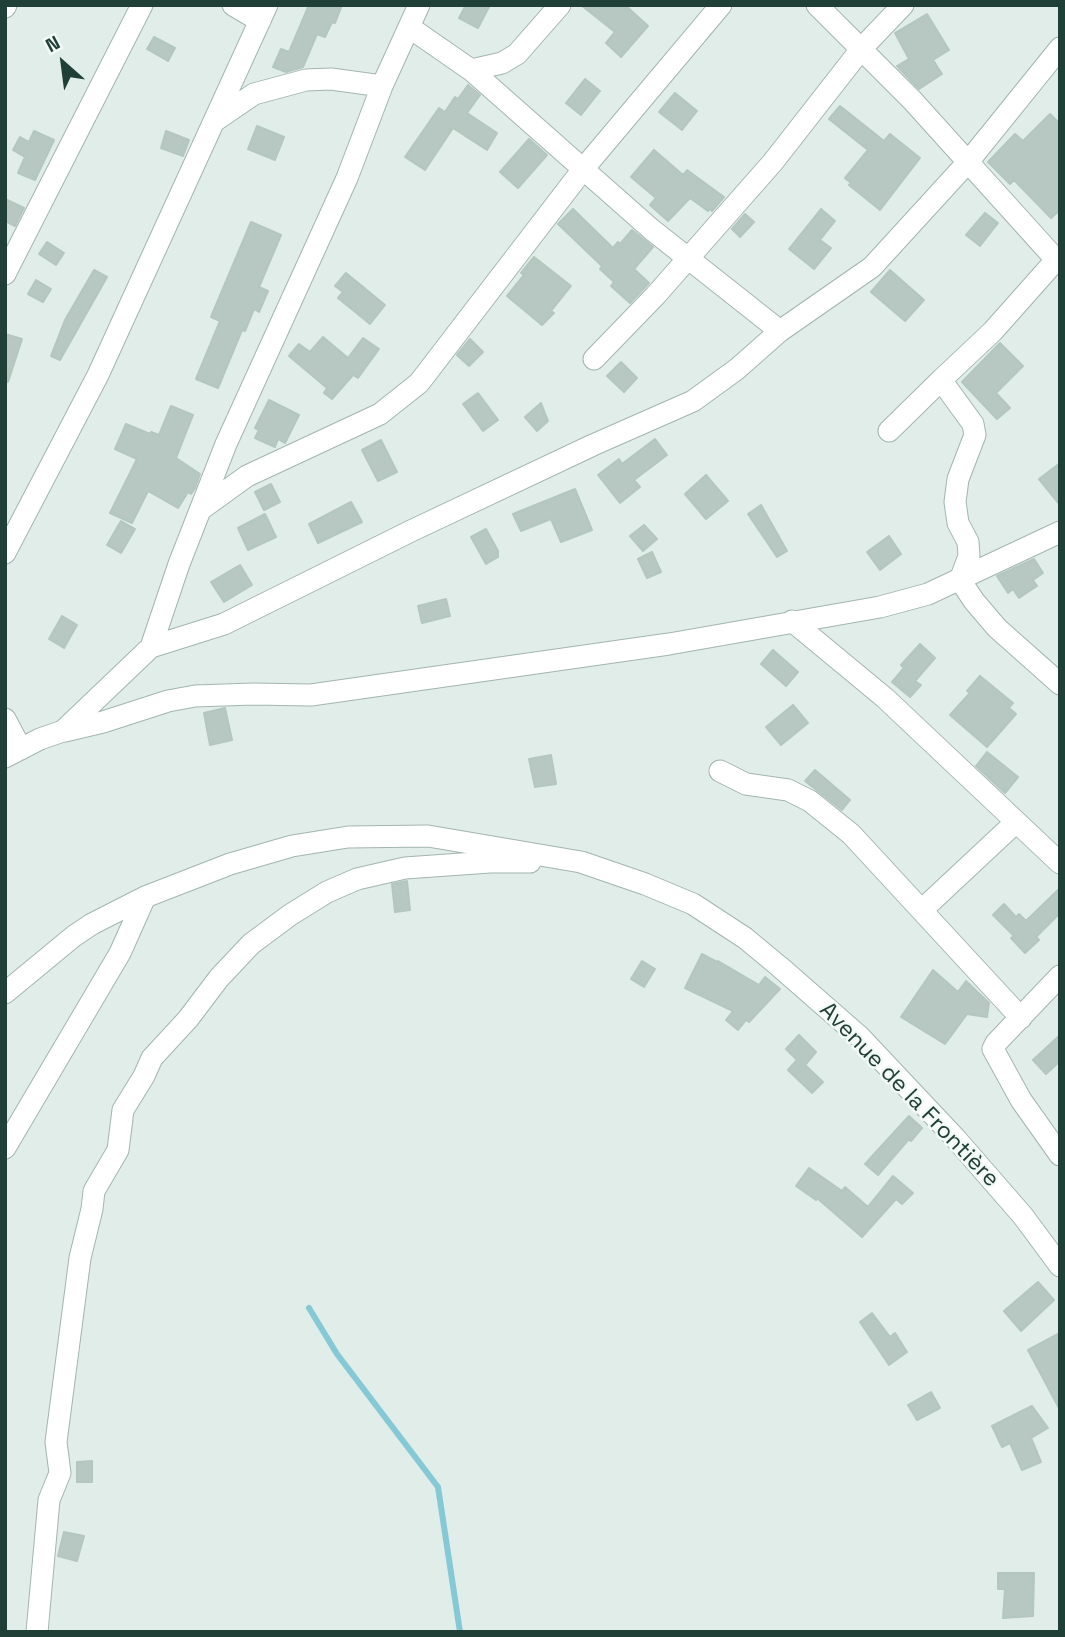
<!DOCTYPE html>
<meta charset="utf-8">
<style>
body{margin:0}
#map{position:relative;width:1065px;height:1637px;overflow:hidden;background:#e1ede8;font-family:"Space Grotesk",sans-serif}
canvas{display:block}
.frame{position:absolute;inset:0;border:7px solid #203f37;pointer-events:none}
.north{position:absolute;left:28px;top:28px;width:70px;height:70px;-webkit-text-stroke:5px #f2f9f6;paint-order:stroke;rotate:332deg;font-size:19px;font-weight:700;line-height:28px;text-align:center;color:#203f37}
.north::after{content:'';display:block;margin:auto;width:24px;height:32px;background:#203f37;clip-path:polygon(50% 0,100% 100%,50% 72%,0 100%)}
</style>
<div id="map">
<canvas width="1065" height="1637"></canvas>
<div class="frame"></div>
<div class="north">N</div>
</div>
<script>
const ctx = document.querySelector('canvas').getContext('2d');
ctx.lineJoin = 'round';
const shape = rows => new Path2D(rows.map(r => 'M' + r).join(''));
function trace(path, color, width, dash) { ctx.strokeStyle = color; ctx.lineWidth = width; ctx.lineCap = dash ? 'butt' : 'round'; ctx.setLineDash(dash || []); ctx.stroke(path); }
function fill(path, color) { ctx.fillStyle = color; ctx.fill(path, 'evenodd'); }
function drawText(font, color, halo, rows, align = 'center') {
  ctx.font = font + ' "Space Grotesk",sans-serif'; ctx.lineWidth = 5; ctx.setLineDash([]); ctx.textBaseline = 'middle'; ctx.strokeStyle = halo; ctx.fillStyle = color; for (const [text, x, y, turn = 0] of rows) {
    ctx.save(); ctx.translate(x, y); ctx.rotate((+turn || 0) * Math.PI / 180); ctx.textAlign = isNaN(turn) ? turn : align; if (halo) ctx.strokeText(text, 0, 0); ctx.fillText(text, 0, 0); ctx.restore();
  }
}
trace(shape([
 [309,1308,337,1354,438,1487,460,1632]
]), '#85c9d6', 6);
const building = shape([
 [309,5,342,5,335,23,332,22,325,37,317,34,303,67,286,72,273,67,281,49,289,52,309,5],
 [466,5,490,5,478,28,459,18,466,5],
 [581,5,625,5,648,26,621,57,606,43,615,32,581,5],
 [927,14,949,50,933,60,942,74,919,89,897,66,909,59,895,33,927,14],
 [154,37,175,48,168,61,147,49,154,37],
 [585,79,600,91,581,115,566,103,585,79],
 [468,85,480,95,467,113,497,133,487,150,453,128,425,170,405,157,439,108,445,112,455,97,458,99,468,85],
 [675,93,697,111,682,130,659,112,675,93],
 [840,106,884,141,890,134,920,158,880,210,849,185,851,183,845,178,868,150,829,119,840,106],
 [1050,114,1060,124,1060,210,1051,218,1014,180,1010,184,988,162,1015,134,1023,141,1050,114],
 [257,126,284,137,275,160,248,149,257,126],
 [34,131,54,140,35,180,18,173,25,157,13,150,20,137,29,142,34,131],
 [166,131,189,140,183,156,161,148,166,131],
 [529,139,547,155,518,188,500,172,529,139],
 [654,150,683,175,687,170,724,197,712,211,710,209,708,211,690,198,668,221,650,205,656,198,631,177,654,150],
 [5,199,24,208,15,226,5,221,5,199],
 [573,209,613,248,618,242,620,244,632,230,653,247,634,269,649,283,630,303,611,286,614,282,600,269,602,266,558,224,573,209],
 [821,209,835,221,820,240,831,248,814,269,789,249,821,209],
 [985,213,998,223,980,246,966,235,985,213],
 [745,214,754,222,740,237,732,229,745,214],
 [251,222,281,235,259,287,268,291,259,312,254,309,245,331,242,330,218,388,196,379,220,321,211,317,251,222],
 [47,242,64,253,56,265,39,254,47,242],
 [534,257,571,286,551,311,554,313,542,325,507,296,524,275,521,273,534,257],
 [94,270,107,277,60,360,51,356,65,320,94,270],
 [890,270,924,300,905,321,871,292,890,270],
 [346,273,385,305,370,324,338,298,343,292,335,286,346,273],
 [36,280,51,289,43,302,28,294,36,280],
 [5,334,22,339,8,382,5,381,5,334],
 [323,337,348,358,363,338,379,349,358,378,353,375,332,399,324,393,327,388,289,356,299,344,310,352,323,337],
 [470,339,483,352,469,366,457,355,470,339],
 [1000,343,1023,366,996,393,1010,408,997,419,962,382,1000,343],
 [621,362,637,378,624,392,607,376,621,362],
 [478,393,498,420,483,431,463,404,478,393],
 [269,400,299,415,285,443,278,439,275,447,255,438,259,430,255,428,269,400],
 [541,403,548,421,537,431,525,417,541,403],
 [171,406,193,415,176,458,200,474,195,488,191,494,188,492,178,508,148,491,132,523,110,513,137,459,115,449,126,424,150,434,151,432,159,435,171,406],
 [655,439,667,455,634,480,640,487,620,503,598,475,619,459,622,464,655,439],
 [381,440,397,472,378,481,362,450,381,440],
 [1060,463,1060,505,1039,479,1060,463],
 [706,475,728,501,706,519,685,494,706,475],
 [271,484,280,502,264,510,255,492,271,484],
 [575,489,592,530,561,542,551,519,521,531,513,514,575,489],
 [351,502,362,522,318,543,309,524,351,502],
 [761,505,787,551,777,557,748,514,761,505],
 [265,514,276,537,248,550,238,528,265,514],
 [121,521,135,529,121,553,107,545,121,521],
 [644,525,657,539,643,551,630,536,644,525],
 [486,529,498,551,498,557,486,564,471,537,486,529],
 [889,536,901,554,880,570,867,552,889,536],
 [652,552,661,572,647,578,638,559,652,552],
 [1034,559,1043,573,1033,580,1037,586,1019,598,1013,589,1008,593,997,576,1034,559],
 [240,565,252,585,224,602,211,582,240,565],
 [446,599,450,616,422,623,418,606,446,599],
 [62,616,77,625,64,648,49,639,62,616],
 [920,644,935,658,915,681,921,685,910,697,892,682,904,668,901,665,920,644],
 [773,650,798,672,786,686,761,664,773,650],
 [980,676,1013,703,1009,708,1016,714,987,747,950,715,970,693,967,691,980,676],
 [793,705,808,723,781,745,766,727,793,705],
 [225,708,232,740,210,745,204,713,225,708],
 [987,752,1018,777,1005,793,976,766,987,752],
 [551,755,556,784,535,787,529,759,551,755],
 [815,770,850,800,842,810,805,781,815,770],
 [407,881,410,910,395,912,392,884,407,881],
 [1060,888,1060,913,1036,937,1039,940,1025,953,1011,938,1014,936,993,915,1004,904,1016,917,1019,914,1026,921,1060,888],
 [702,954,717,962,718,961,759,985,765,977,780,989,749,1022,746,1020,738,1030,726,1020,733,1011,685,988,702,954],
 [642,961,655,969,644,987,631,979,642,961],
 [933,970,958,992,966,981,989,1003,987,1017,967,1014,945,1044,901,1017,933,970],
 [799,1035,816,1052,805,1065,823,1082,812,1093,788,1070,797,1060,786,1049,799,1035],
 [1060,1035,1060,1061,1046,1074,1033,1060,1060,1035],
 [909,1116,922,1128,911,1141,909,1139,878,1175,865,1164,909,1116],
 [809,1168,842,1191,845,1187,868,1207,893,1176,913,1193,902,1204,896,1199,862,1237,817,1198,816,1200,796,1186,809,1168],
 [1038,1282,1054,1300,1021,1331,1004,1311,1038,1282],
 [872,1313,890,1337,895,1333,907,1352,889,1365,860,1322,872,1313],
 [1060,1333,1060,1410,1028,1350,1060,1333],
 [931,1392,940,1408,917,1420,908,1405,931,1392],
 [1032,1406,1048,1428,1031,1438,1041,1462,1022,1470,1010,1443,1002,1447,992,1426,1032,1406],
 [92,1461,92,1482,77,1482,77,1462,92,1461],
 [64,1532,84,1536,77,1561,58,1556,64,1532],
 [998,1573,1034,1573,1033,1616,1003,1618,1005,1589,998,1589,998,1573]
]);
fill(building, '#b6c8c1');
trace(building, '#b3c7bf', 2);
const minor = shape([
 [233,5,260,21],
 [817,5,912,100,1060,264],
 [5,7,6,5],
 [409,27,471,70,651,229,780,331],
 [471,70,502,63,517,54,560,5],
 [216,120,254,94,306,80,331,79,382,86],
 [5,274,142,5],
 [594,359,655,296,773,162,862,48,903,5],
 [941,380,993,331,1056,260],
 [889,431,941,380,973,424,975,435,958,479,955,502,958,523,968,542,969,556,960,580,974,601,997,628,1060,684],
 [200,510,247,476,380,414,419,383,584,168,721,5],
 [5,553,98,375,267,5],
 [792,621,885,698,1060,863],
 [151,647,179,564,226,444,347,178,382,86,419,5],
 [5,719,21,749],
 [65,731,103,722,168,701,195,696,253,694,311,695,669,644,880,607,928,594,1060,532],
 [5,757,40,739,63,731,151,647,224,624,411,531,593,445,693,401,737,369,780,331,872,267,968,162,1060,48],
 [720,771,746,784,788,790,810,801,851,834,1021,1018],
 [923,909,1016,822],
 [1060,976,996,1043,993,1049,1021,1100,1060,1155],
 [5,993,74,936,92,924,145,897,230,864,292,846,348,837,428,836,581,862,645,884,693,904,745,938,780,967,860,1037,956,1139,1023,1216,1060,1266],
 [5,1148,120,953,145,897],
 [37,1632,49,1500,60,1473,56,1442,80,1258,92,1209,94,1191,118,1150,123,1110,144,1076,152,1058,188,1019,219,978,251,944,290,915,327,892,357,879,405,868,490,862,530,862]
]);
trace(minor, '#a3b5af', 23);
trace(minor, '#fff', 21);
drawText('23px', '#203f37', '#f2f9f6', [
 ["Avenue de la Frontière",909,1095,46]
]);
</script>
